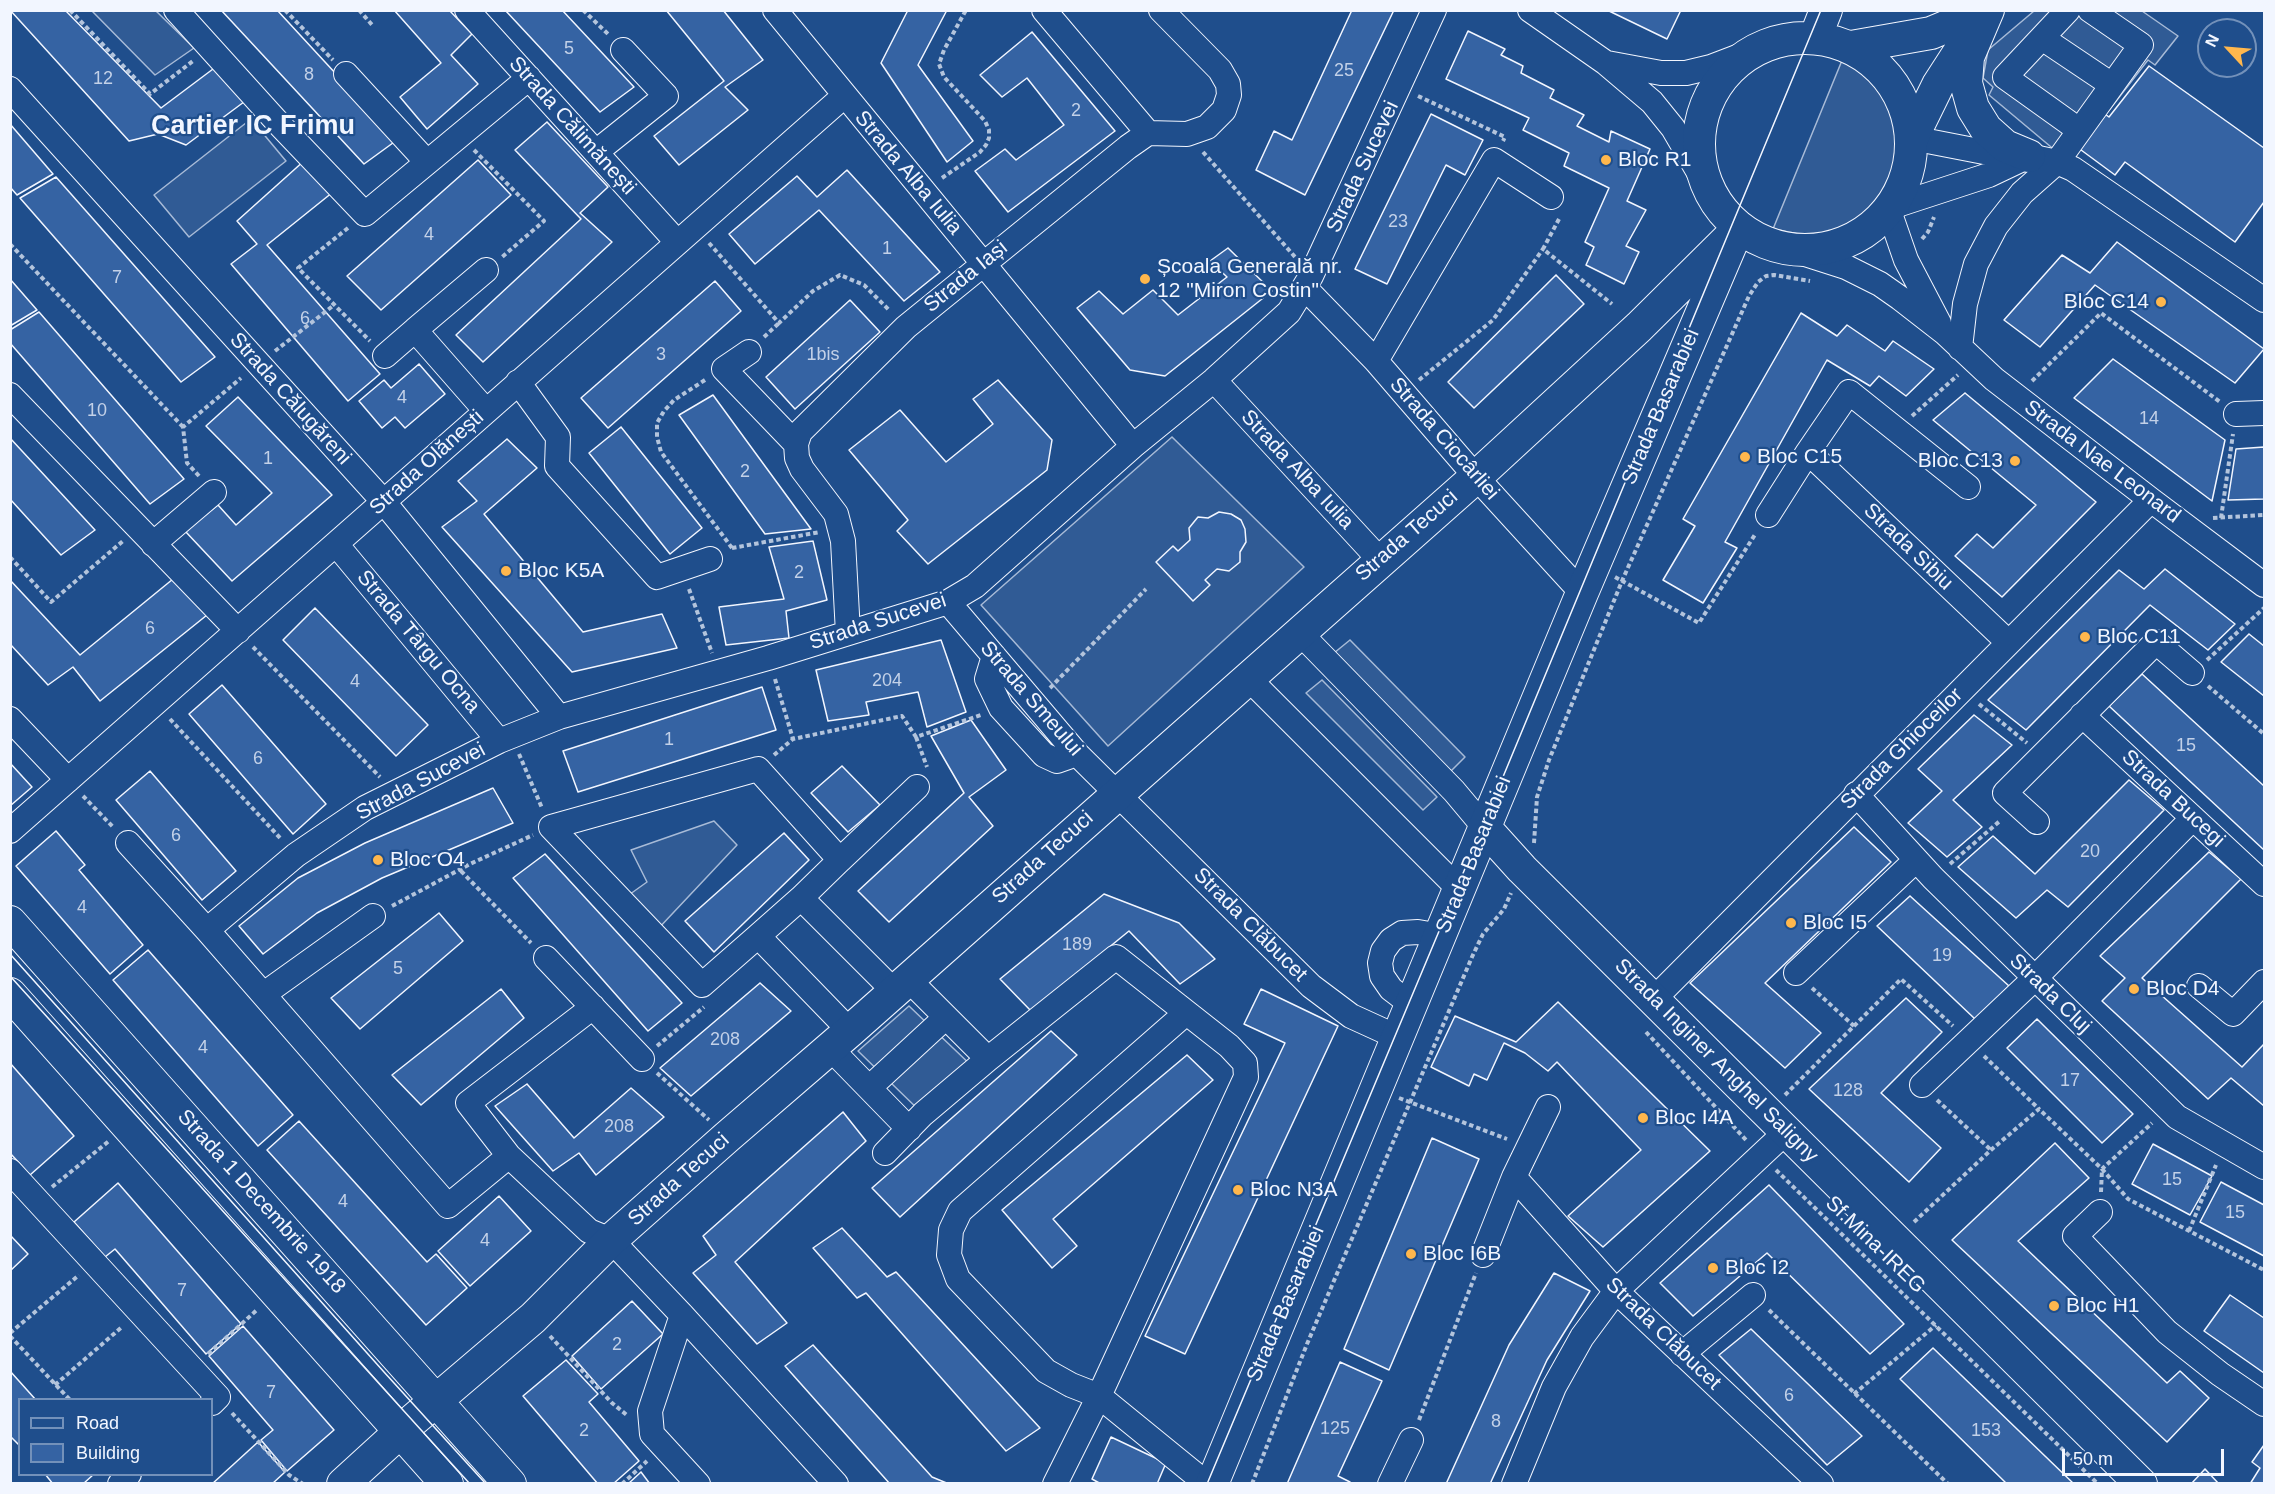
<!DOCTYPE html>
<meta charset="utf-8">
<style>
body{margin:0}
#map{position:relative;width:2275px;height:1494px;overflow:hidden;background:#1f4e8c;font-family:Helvetica,sans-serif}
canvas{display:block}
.frame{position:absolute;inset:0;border:12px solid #f2f6ff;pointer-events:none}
.legend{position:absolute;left:18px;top:1398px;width:195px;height:78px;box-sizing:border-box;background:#1f4e8c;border:2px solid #7391ba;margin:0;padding:8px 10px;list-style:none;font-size:18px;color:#f2f6ff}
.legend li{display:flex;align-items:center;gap:12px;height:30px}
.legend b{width:30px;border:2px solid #7391ba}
.north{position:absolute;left:2197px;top:18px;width:60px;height:60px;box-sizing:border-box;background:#1f4e8c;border:2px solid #7391ba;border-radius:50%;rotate:296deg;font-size:16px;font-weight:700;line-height:24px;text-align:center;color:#f2f6ff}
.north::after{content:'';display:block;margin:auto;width:21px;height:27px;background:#ffb74d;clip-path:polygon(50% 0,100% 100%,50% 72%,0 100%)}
.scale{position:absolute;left:2062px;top:1449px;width:162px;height:27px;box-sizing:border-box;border:3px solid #f2f6ff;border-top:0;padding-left:8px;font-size:18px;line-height:21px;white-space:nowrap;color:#f2f6ff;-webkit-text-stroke:4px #1f4e8c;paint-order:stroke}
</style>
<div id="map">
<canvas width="2275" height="1494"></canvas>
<div class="frame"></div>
<ul class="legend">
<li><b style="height:8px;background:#1f4e8c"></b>Road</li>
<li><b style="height:16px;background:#3563a3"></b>Building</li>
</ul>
<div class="north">N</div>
<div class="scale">50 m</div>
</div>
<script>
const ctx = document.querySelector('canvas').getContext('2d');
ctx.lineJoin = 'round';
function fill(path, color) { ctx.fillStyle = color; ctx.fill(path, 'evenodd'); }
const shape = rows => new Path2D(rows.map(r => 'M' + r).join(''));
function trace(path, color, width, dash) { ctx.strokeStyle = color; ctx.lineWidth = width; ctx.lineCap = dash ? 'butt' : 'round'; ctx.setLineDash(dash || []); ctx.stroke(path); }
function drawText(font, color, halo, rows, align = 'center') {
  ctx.font = font + ' Helvetica,sans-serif'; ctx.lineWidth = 4.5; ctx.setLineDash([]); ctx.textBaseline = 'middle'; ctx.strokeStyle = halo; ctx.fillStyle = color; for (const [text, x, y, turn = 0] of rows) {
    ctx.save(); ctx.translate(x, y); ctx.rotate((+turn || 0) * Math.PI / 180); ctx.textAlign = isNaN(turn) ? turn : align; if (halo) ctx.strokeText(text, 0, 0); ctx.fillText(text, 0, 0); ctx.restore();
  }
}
const built = shape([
 [92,11,156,11,194,48,155,75,92,11],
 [2034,11,2142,11,2178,36,2155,65,2148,60,2110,109,2095,99,2057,152,1989,95,1993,87,1983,78,1988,50,2034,11],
 [1843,58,1866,73,1882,87,1892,103,1896,119,1897,146,1892,171,1881,193,1865,213,1849,225,1827,234,1809,236,1773,229,1843,58],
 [251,119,286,161,189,237,154,195,251,119],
 [1172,437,1304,567,1108,746,981,605,1172,437],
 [1350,640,1465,757,1451,771,1334,653,1350,640],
 [1322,680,1437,797,1423,810,1306,693,1322,680],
 [714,821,737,845,657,930,626,897,647,882,631,850,714,821],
 [909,1006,975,1069,923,1114,858,1051,909,1006]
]);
fill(built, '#305b95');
trace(built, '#a8bbd7', 1.5);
const building = shape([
 [10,10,65,10,161,108,221,63,252,96,186,145,158,134,129,141,10,10],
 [221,10,277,10,397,140,364,164,221,10],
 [394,10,449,10,472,34,451,55,478,84,427,129,400,97,441,63,394,10],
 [505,10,562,10,634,87,600,112,505,10],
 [666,10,723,10,763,60,725,87,748,110,679,165,654,136,724,81,666,10],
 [908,10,947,10,918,65,973,141,947,162,881,63,908,10],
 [1352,10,1394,10,1305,195,1256,170,1274,131,1292,140,1352,10],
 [1607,10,1681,10,1667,39,1607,10],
 [1468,31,1505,49,1501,55,1523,66,1521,73,1554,90,1550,98,1584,115,1577,126,1609,142,1611,131,1650,149,1627,201,1646,210,1626,246,1639,252,1624,284,1586,265,1594,247,1585,242,1609,188,1564,166,1569,153,1523,130,1529,118,1446,79,1468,31],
 [1032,32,1115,131,1008,212,975,171,1005,149,1016,160,1064,125,1027,78,1002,97,980,75,1032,32],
 [2149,66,2264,148,2264,202,2235,242,2125,162,2115,175,2077,147,2102,112,2109,117,2149,66],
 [1431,114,1483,140,1465,175,1446,165,1387,284,1355,269,1431,114],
 [547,122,608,187,580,213,612,242,483,362,456,335,581,219,515,150,547,122],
 [10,124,53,174,17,195,10,187,10,124],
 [305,160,333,192,267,245,380,374,348,401,231,264,257,244,237,221,305,160],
 [478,160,511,195,381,310,347,276,478,160],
 [847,170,940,272,904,301,819,210,755,264,729,234,797,176,817,197,847,170],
 [56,177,215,357,181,382,20,198,56,177],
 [2117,242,2264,349,2235,383,2095,285,2040,347,2004,320,2062,255,2090,273,2117,242],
 [1228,248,1272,291,1165,376,1130,370,1077,308,1099,291,1123,314,1153,290,1178,315,1227,277,1210,261,1228,248],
 [1556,275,1584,304,1474,408,1448,382,1556,275],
 [10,279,37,310,10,326,10,279],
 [715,281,741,311,608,428,581,398,715,281],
 [850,300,880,332,795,409,766,377,850,300],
 [39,312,184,479,150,504,10,343,10,330,39,312],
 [1801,313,1837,336,1847,325,1885,351,1893,341,1934,369,1906,396,1879,376,1870,386,1827,360,1725,542,1737,548,1703,603,1663,580,1695,526,1683,519,1801,313],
 [2113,359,2225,440,2212,501,2074,398,2113,359],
 [419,364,445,394,405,428,395,417,382,428,359,401,384,380,391,388,419,364],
 [998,380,1052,440,1047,470,928,564,897,531,908,520,849,450,900,410,946,462,993,424,973,399,998,380],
 [1965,393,2096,502,2002,597,1955,556,1977,534,1993,548,2036,505,1933,420,1965,393],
 [713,395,811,529,765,534,679,415,713,395],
 [238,397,332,495,232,581,185,531,218,505,236,525,272,493,206,426,238,397],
 [621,427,702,528,670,554,589,453,621,427],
 [10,438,95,530,61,555,10,499,10,438],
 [507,439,537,468,484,514,583,632,662,614,677,648,572,672,442,527,477,501,458,481,507,439],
 [2264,447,2264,499,2228,500,2236,449,2264,447],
 [1219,512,1231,514,1241,520,1245,529,1246,542,1240,552,1240,562,1229,571,1217,569,1205,580,1210,585,1193,601,1156,562,1173,546,1178,551,1190,540,1189,528,1198,517,1208,518,1219,512],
 [813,541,827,600,786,611,789,638,726,645,719,607,784,599,769,547,813,541],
 [2165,569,2235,624,2208,650,2150,605,2026,730,1988,700,2119,570,2144,589,2165,569],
 [173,579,207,615,100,701,73,667,48,685,10,644,10,580,80,655,173,579],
 [315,608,428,725,396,756,283,640,315,608],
 [2249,634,2264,646,2264,696,2221,662,2249,634],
 [941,640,966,712,927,727,918,692,866,702,869,715,828,721,816,670,941,640],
 [2142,674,2264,786,2264,850,2109,706,2142,674],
 [222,685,326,804,293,834,189,714,222,685],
 [762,687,776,730,578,792,563,751,762,687],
 [1974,715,2012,745,1953,800,1982,827,1947,857,1908,823,1942,791,1918,769,1974,715],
 [971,720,1006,770,969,797,993,826,889,922,858,891,964,793,931,736,971,720],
 [10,763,32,787,10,806,10,763],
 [842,766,880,805,848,832,811,793,842,766],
 [150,771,236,871,202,900,116,800,150,771],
 [2129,780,2164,810,2068,907,2047,890,2016,918,1958,867,1993,836,2035,874,2129,780],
 [493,788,513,823,382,878,317,913,263,954,239,926,298,878,365,843,493,788],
 [1854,827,1891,862,1765,983,1821,1033,1785,1068,1690,983,1854,827],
 [56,831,85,865,79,870,143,945,110,974,16,866,56,831],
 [784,833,809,860,714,952,685,921,784,833],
 [2209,852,2241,879,2142,978,2242,1067,2264,1044,2264,1106,2231,1078,2208,1099,2102,1001,2125,978,2100,956,2209,852],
 [545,854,682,1003,648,1031,513,878,545,854],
 [1104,894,1179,923,1215,959,1180,984,1129,931,1031,1011,1000,979,1104,894],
 [1910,896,2009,986,1975,1019,1877,926,1910,896],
 [439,913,463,941,360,1029,331,998,439,913],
 [148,950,293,1115,258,1146,113,980,148,950],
 [760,983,791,1011,691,1096,660,1068,760,983],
 [501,989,524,1018,421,1105,392,1075,501,989],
 [1261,989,1338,1026,1185,1354,1145,1336,1285,1043,1244,1024,1261,989],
 [1906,998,1942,1032,1881,1093,1941,1148,1909,1182,1809,1089,1906,998],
 [1558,1002,1710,1151,1603,1247,1568,1216,1641,1150,1557,1062,1548,1071,1525,1053,1504,1043,1487,1080,1474,1074,1469,1086,1431,1067,1455,1016,1516,1042,1558,1002],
 [2037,1019,2133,1114,2102,1143,2007,1048,2037,1019],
 [1051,1031,1077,1055,900,1217,872,1188,1051,1031],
 [1187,1055,1213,1080,1053,1219,1077,1246,1052,1268,1002,1210,1187,1055],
 [10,1063,74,1136,30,1175,10,1153,10,1063],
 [527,1084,574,1138,631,1088,664,1117,596,1175,579,1153,553,1171,495,1106,527,1084],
 [843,1112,866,1141,735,1262,787,1323,757,1344,693,1273,716,1255,703,1236,843,1112],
 [299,1121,427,1262,436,1254,467,1288,426,1325,267,1150,299,1121],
 [1432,1138,1479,1159,1389,1370,1344,1349,1432,1138],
 [2055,1143,2089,1178,2018,1241,2167,1383,2180,1371,2209,1398,2167,1442,1952,1240,2055,1143],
 [2153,1144,2212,1176,2190,1215,2132,1184,2153,1144],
 [2221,1182,2264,1205,2264,1256,2200,1222,2221,1182],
 [118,1183,241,1324,206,1354,115,1249,105,1257,74,1222,118,1183],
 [1769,1185,1904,1324,1870,1354,1767,1253,1693,1316,1660,1283,1769,1185],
 [499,1196,531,1231,470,1286,438,1251,499,1196],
 [842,1228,887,1277,896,1272,1040,1428,1006,1451,866,1293,857,1298,813,1248,842,1228],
 [10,1235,28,1254,10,1271,10,1235],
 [1554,1273,1590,1291,1547,1360,1490,1484,1446,1484,1509,1345,1554,1273],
 [2230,1295,2264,1318,2264,1373,2204,1331,2230,1295],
 [632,1301,663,1334,601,1389,572,1356,632,1301],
 [243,1326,334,1430,287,1471,261,1440,273,1430,209,1356,243,1326],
 [1751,1329,1862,1436,1827,1465,1719,1355,1751,1329],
 [813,1345,932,1477,949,1484,890,1484,785,1366,813,1345],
 [1933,1348,2074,1484,2007,1484,1900,1379,1933,1348],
 [566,1360,598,1394,589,1402,639,1461,613,1484,598,1484,523,1396,566,1360],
 [1340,1362,1382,1381,1338,1476,1350,1482,1349,1484,1287,1484,1340,1362],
 [10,1371,36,1400,20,1400,20,1446,10,1436,10,1371],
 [1111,1437,1166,1463,1157,1484,1101,1484,1092,1479,1111,1437],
 [258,1442,285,1472,272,1484,212,1484,258,1442],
 [2264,1445,2264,1484,2250,1484,2260,1468,2252,1462,2264,1445],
 [2205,1469,2219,1484,2191,1484,2205,1469],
 [641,1472,650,1484,628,1484,641,1472],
 [45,1474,94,1474,83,1484,53,1484,45,1474]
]);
fill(building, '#3563a3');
trace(building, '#f2f6ff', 1.5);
const minor = shape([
 [176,10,280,125,365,214,529,78],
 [467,10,677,242],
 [775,10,1133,446],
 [1044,10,1148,133],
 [1530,10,1606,63,1652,102,1673,128,1709,190],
 [2068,10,2005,77,2079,130],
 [2042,38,2112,85],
 [1607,63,1661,73,1686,73,1711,67,1753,51],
 [346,74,426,161],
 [10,89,383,501,559,717],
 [1912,138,1984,152,2029,156,2057,162,2073,169,2264,300],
 [596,152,666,96,623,50],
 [1793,250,1846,267,1880,284,1900,298,1945,333,1994,379,2151,500,2264,585],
 [1305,288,1376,361,1476,477,1582,593],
 [1939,323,1906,260,1888,208,1989,175,2029,156],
 [1960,348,1965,304,1976,264,1996,226,2022,193,2057,162,2141,45,2090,10],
 [749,352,724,369,796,444],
 [385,356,415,330],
 [1376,361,1494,160,1551,197],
 [1214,380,1380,560],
 [518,382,558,437,557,466,657,577,710,559],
 [10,395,238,631],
 [486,411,415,330,486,270],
 [2236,414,2264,413],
 [1968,487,1849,392,1808,452,2008,642],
 [1768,515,1808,452],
 [153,544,214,492],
 [336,544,499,741],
 [948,602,1077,754,1311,986,1351,1016,1397,1037],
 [1299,632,1454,791,1485,828],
 [848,633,843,541,836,514,802,469,797,458,796,444,800,432,906,327,1128,147,1148,133,1187,134,1207,127,1224,110,1229,95,1228,84,1220,70,1161,10],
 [994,656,987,679,1001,708,1044,755,1057,761,1077,754],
 [1248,678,1460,890],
 [2082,715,2264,884],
 [10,719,68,780],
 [1856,794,1933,878,2177,1117,2264,1167],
 [2037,822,2005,793,2156,642,2192,673],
 [10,831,844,96],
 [128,843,207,930,448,1206,509,1156,589,1231,611,1240,682,1315,836,1484],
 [840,860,917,787],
 [207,930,296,855,365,808,499,741,559,717,768,658,948,602,975,586,1133,446,1214,380,1289,312,1311,276,1434,10],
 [758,936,801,898],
 [546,958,642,1059],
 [1796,973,1916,860],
 [908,979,988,1059,1116,957,1229,1046,1245,1063,1246,1077,1099,1396,1071,1385,1046,1371,958,1279,949,1255,951,1230,960,1211,1186,1013],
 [2199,986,2233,1014,2264,982],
 [264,994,373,916],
 [1654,999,2151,500],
 [1412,1005,1391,989,1382,976,1380,963,1383,951,1391,940,1402,933,1418,932,1441,936],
 [850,1031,758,936,702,985,551,827,758,769,840,860,801,898,894,991],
 [830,1048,909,1129],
 [1922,1085,2034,979,2193,818],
 [869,1088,946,1017],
 [885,1153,923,1114,988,1059],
 [509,1156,468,1103,593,1007],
 [10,1171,218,1397,212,1403],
 [1514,1177,1616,1291,1821,1484],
 [2100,1212,2075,1236,2167,1332,2220,1374,2264,1404],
 [1483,1255,1514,1177,1548,1107],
 [682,1315,650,1411,652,1434,698,1484],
 [1682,1354,1753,1295],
 [120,1484,129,1474],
 [1055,1484,1099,1396,1207,1484],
 [1390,1484,1411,1440],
 [1514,1484,1554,1387,1582,1337,1616,1291,1787,1131]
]);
const major = shape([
 [1988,10,1968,57,1966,83,1973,108,1986,129,2005,146,2029,156],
 [1815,38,1826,10],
 '1699 144a106 106 0 1 1 212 0a106 106 0 1 1-212 0Z',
 [1851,47,1931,33,1986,10],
 [1912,138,1938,85,1969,37],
 [1485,828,1522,869,2141,1484],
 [10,922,510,1484],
 [10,994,447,1484],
 [343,1484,412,1421,533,1318,611,1240,727,1137,850,1031,1476,477,1639,327,1739,228],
 [1212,1484,1582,593,1732,242]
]);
trace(minor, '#f2f6ff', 26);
trace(major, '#f2f6ff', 34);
trace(shape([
 [70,10,150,94,193,61],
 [285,10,333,60],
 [359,10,373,26],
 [583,10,608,34],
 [1418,96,1505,137,1503,141],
 [474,150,544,221,502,257],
 [1203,152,1295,257],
 [942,178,980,152,986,145,989,138,989,130,985,121,944,77,939,64,944,50,966,10],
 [1559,219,1543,249,1612,304],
 [348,228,298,268,370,341],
 [1922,239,1928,232,1934,217],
 [709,243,779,323,813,291,840,275,864,285,890,311],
 [10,244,183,427],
 [764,337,779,323],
 [275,351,334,305],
 [705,380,674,400,664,411,657,423,657,437,661,452,732,548,730,549],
 [1419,380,1493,320,1543,249],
 [2032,381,2101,313,2220,402],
 [1912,416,1958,375],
 [199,476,187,463,183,427,241,378],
 [2213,518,2264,515],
 [2221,518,2233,434],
 [732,548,820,532],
 [10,557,51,602,123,541],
 [1615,577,1699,623,1756,533],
 [689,589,712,653],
 [253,647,380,777],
 [2207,660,2264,608],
 [775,679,793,739],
 [2208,686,2264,734],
 [1050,688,1146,589],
 [1979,704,2027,743],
 [170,719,281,839],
 [916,737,927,767],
 [519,754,542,808],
 [774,755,793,739,902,716,916,737,981,715],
 [83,796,113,827],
 [1534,843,1537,797,1549,760,1622,581,1749,296,1758,282,1766,276,1774,275,1810,281],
 [1950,864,2001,820],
 [461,871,531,943],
 [392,906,470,864,533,835],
 [1812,988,1854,1026],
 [1646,1032,1747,1141],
 [657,1046,704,1007],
 [1984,1056,2039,1109],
 [657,1073,709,1120],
 [1785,1095,1901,979,1953,1026],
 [1399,1098,1507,1139],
 [1937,1100,1991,1150],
 [2102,1169,2128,1199,2264,1270],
 [1776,1170,2098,1484],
 [52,1187,109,1141],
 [2101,1192,2102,1169],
 [1914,1222,1991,1150,2039,1109,2102,1169,2152,1123],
 [2189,1231,2216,1165],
 [1769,1310,1948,1484],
 [10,1333,79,1275],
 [10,1336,70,1400],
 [550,1336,612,1403,628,1416],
 [208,1354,258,1309],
 [55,1385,123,1326],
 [1854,1394,1936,1325],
 [232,1413,289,1475,303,1484],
 [1419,1420,1476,1273],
 [622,1484,647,1461],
 [1252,1484,1307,1344,1472,957,1483,934,1504,909,1511,893]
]), '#b3c4dc', 4, [4.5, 3]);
trace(minor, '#1f4e8c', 24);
trace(major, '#1f4e8c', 32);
trace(shape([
 [10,954,384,1372,486,1484],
 [10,976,470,1484],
 [1207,1484,1437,936,1821,10]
]), '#f2f6ff', 1.5);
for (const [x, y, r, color] of [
 [1606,160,6,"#ffb74d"],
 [1145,279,6,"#ffb74d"],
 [2161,302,6,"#ffb74d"],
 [1745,457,6,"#ffb74d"],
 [2015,461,6,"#ffb74d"],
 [506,571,6,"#ffb74d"],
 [2085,637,6,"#ffb74d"],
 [378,860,6,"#ffb74d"],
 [1791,923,6,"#ffb74d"],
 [2134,989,6,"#ffb74d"],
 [1643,1118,6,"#ffb74d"],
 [1238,1190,6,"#ffb74d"],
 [1411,1254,6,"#ffb74d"],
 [1713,1268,6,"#ffb74d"],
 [2054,1306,6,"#ffb74d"]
]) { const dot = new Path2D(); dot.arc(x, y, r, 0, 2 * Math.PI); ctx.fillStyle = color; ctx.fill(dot); trace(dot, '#1f4e8c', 2); }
drawText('18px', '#c3d1e8', null, [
 ["5",569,49],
 ["25",1344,71],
 ["8",309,75],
 ["12",103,79],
 ["2",1076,111],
 ["23",1398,222],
 ["4",429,235],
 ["1",887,249],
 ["7",117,278],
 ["6",305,319],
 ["3",661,355],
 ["1bis",823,355],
 ["4",402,398],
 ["10",97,411],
 ["14",2149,419],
 ["1",268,459],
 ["2",745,472],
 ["2",799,573],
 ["6",150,629],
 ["204",887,681],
 ["4",355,682],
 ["1",669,740],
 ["15",2186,746],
 ["6",258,759],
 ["6",176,836],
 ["20",2090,852],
 ["4",82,908],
 ["189",1077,945],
 ["19",1942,956],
 ["5",398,969],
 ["208",725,1040],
 ["4",203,1048],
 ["17",2070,1081],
 ["128",1848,1091],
 ["208",619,1127],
 ["15",2172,1180],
 ["4",343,1202],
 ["15",2235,1213],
 ["4",485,1241],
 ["7",182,1291],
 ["2",617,1345],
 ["7",271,1393],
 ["6",1789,1396],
 ["8",1496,1422],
 ["125",1335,1429],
 ["2",584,1431],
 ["153",1986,1431]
]);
drawText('21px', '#f2f6ff', '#1f4e8c', [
 ["Strada Călimănești",572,126,48],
 ["Strada Sucevei",1363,167,-65],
 ["Strada Alba Iulia",908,173,50],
 ["Strada Iași",966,277,-39],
 ["Strada Călugăreni",290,399,48],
 ["Strada Basarabiei",1661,407,-67],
 ["Strada Ciocârliei",1444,439,49],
 ["Strada Nae Leonard",2102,462,37],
 ["Strada Olănești",427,463,-42],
 ["Strada Alba Iulia",1297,470,47],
 ["Strada Tecuci",1407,536,-41],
 ["Strada Sibiu",1908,547,44],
 ["Strada Sucevei",878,622,-18],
 ["Strada Târgu Ocna",418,642,50],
 ["Strada Smeului",1031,699,49],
 ["Strada Ghioceilor",1902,749,-45],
 ["Strada Sucevei",421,782,-28],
 ["Strada Bucegi",2173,799,43],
 ["Strada Basarabiei",1474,855,-68],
 ["Strada Tecuci",1043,858,-42],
 ["Strada Clăbucet",1250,925,45],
 ["Strada Cluj",2050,994,44],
 ["Strada Inginer Anghel Saligny",1716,1061,45],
 ["Strada Tecuci",679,1180,-42],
 ["Strada 1 Decembrie 1918",261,1202,48],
 ["Sf.Mina-IREG",1875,1245,44],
 ["Strada Basarabiei",1286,1304,-67],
 ["Strada Clăbucet",1663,1334,44]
]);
drawText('21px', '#f2f6ff', '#1f4e8c', [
 ["Bloc R1",1618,160],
 ["Școala Generală nr.",1157,267],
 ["12 \"Miron Costin\"",1157,291],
 ["Bloc C14",2149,302,"right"],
 ["Bloc C15",1757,457],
 ["Bloc C13",2003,461,"right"],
 ["Bloc K5A",518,571],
 ["Bloc C11",2097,637],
 ["Bloc O4",390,860],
 ["Bloc I5",1803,923],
 ["Bloc D4",2146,989],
 ["Bloc I4A",1655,1118],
 ["Bloc N3A",1250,1190],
 ["Bloc I6B",1423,1254],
 ["Bloc I2",1725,1268],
 ["Bloc H1",2066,1306]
], 'left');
drawText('bold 27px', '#f2f6ff', '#1f4e8c', [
 ["Cartier IC Frimu",253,127]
]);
</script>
